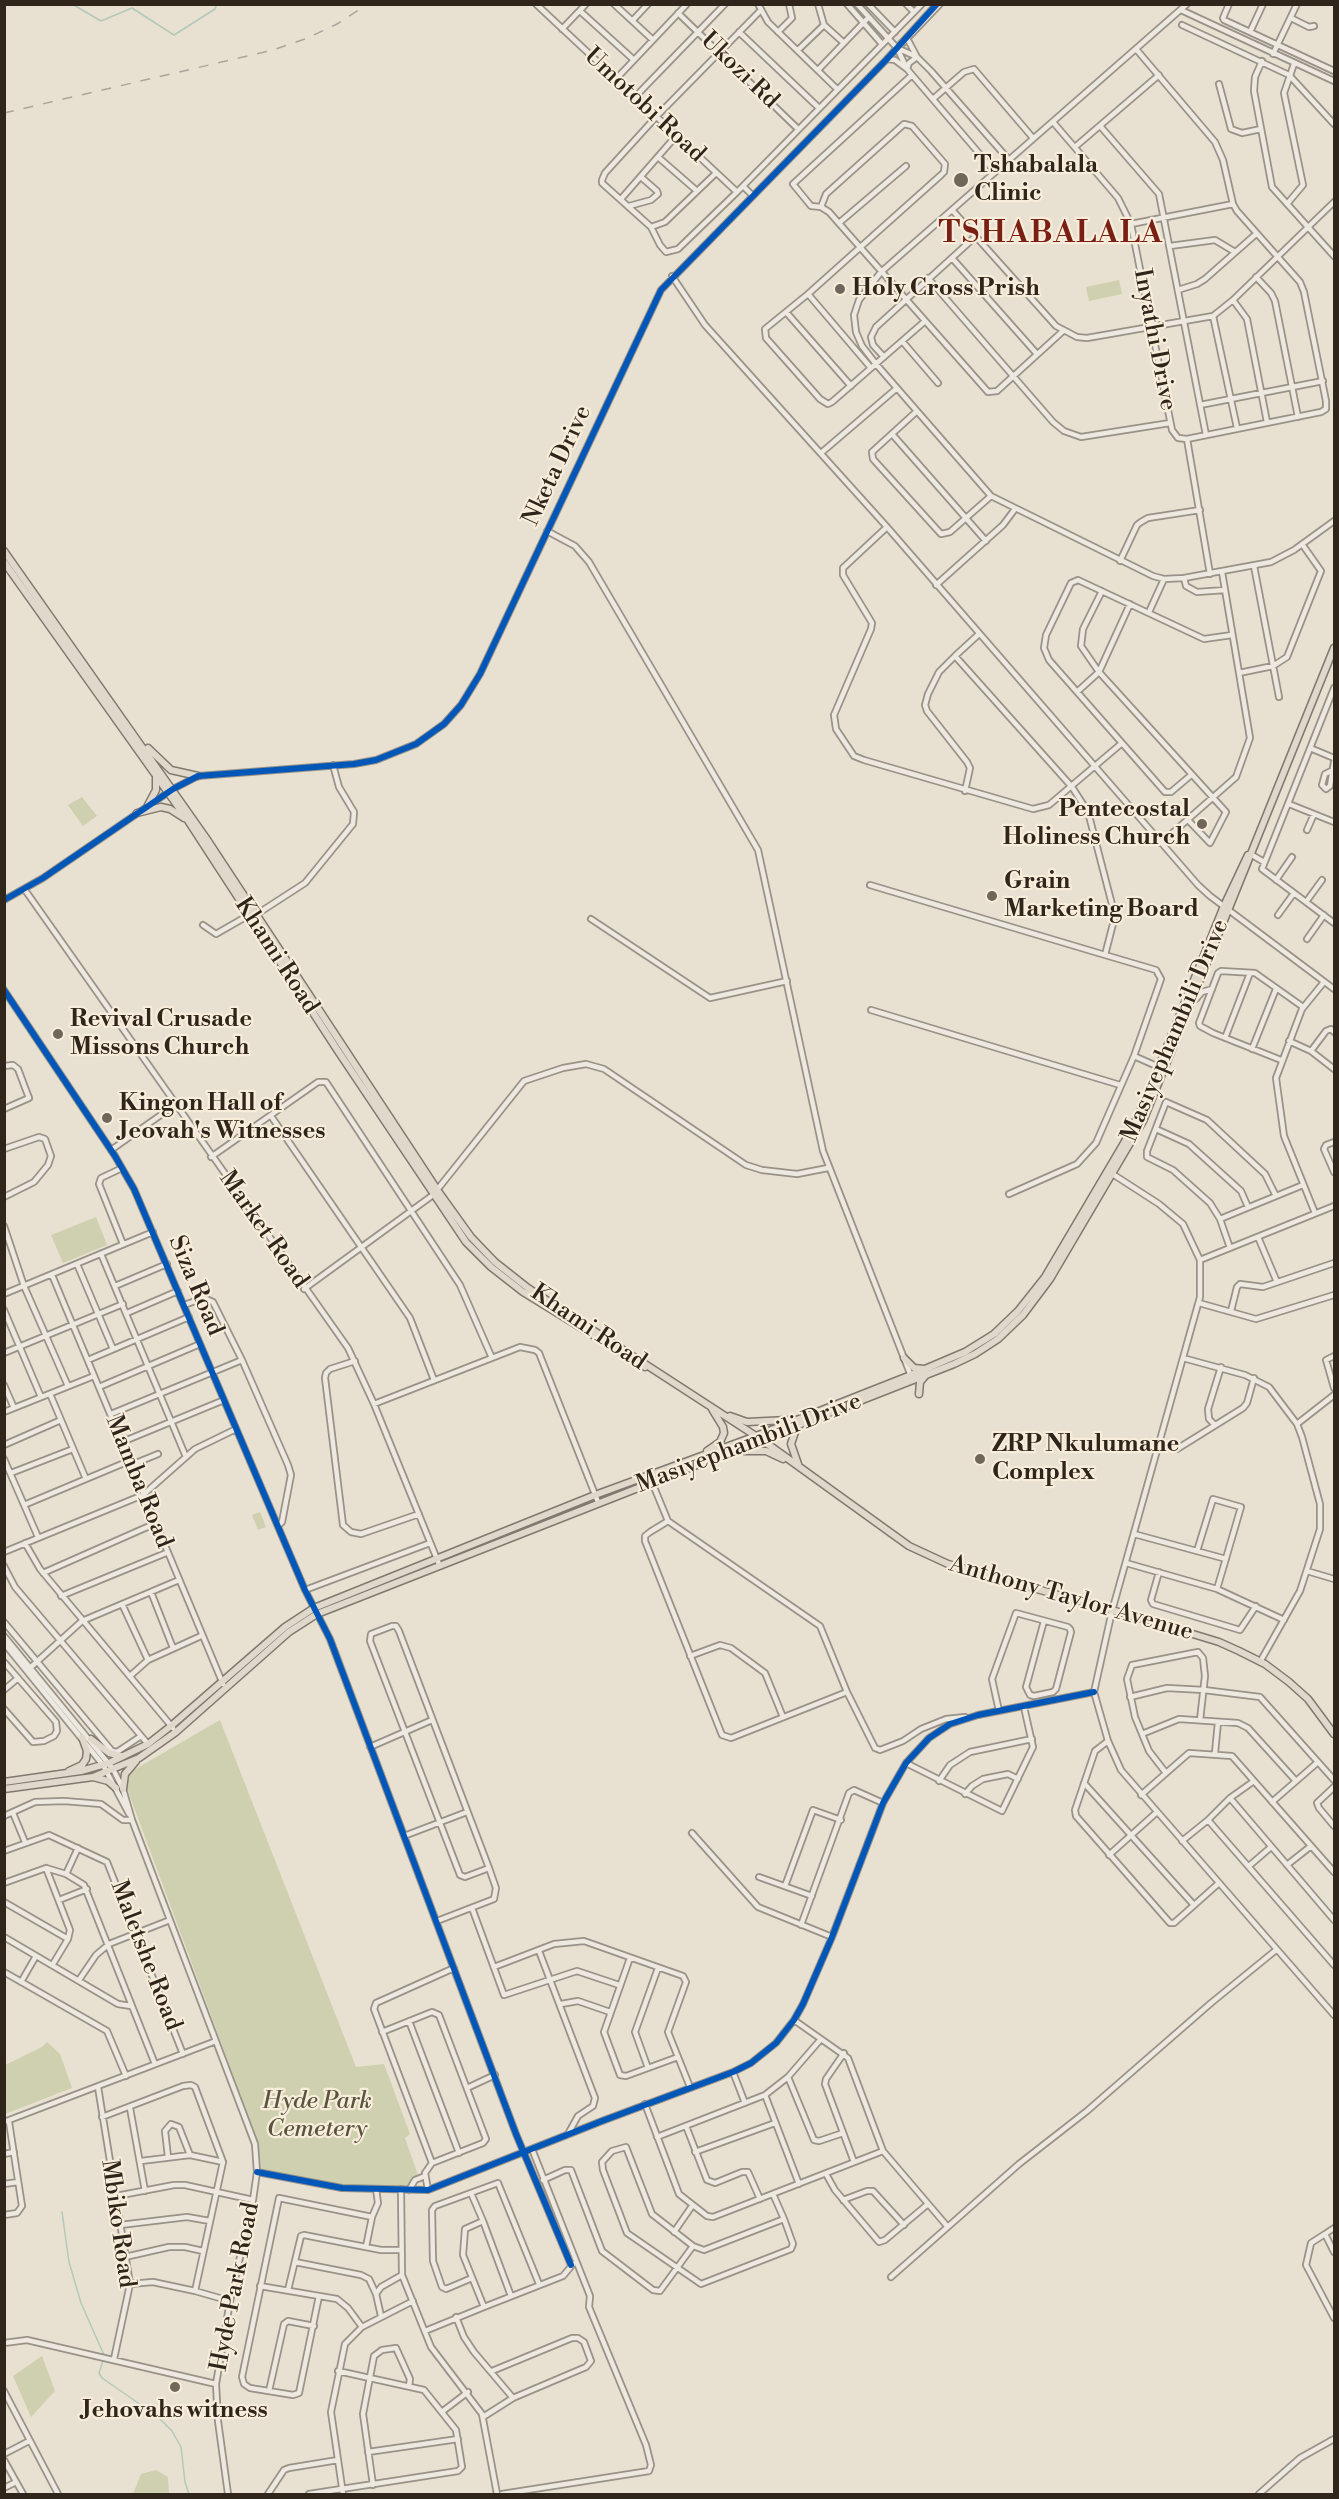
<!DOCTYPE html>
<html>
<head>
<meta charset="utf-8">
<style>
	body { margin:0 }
	#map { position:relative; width:1339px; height:2499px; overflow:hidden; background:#e8e0d0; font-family:"Libre Bodoni",serif }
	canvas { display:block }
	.frame { position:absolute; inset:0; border:6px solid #30251b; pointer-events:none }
</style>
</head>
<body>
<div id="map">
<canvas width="1339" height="2499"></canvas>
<div class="frame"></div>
</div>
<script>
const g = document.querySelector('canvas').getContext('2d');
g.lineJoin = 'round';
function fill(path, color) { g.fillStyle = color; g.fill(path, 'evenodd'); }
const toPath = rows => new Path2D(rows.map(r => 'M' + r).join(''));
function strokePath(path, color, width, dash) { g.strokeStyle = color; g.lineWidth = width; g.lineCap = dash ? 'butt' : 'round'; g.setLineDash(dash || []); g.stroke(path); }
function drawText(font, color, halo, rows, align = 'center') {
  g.font = font + ' "Libre Bodoni",serif'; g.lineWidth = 4.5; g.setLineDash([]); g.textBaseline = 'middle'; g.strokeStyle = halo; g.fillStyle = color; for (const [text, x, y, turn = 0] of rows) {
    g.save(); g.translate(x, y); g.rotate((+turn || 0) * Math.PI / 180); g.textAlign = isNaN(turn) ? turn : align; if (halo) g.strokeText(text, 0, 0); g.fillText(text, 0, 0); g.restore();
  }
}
fill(toPath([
	[1119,280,1122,294,1089,301,1086,287],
	[82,797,97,816,83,826,68,805],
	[96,1217,107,1245,63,1263,51,1235],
	[260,1512,266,1527,258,1530,252,1515],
	[220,1720,356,2067,384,2064,410,2134,405,2138,418,2175,406,2187,343,2186,261,2169,258,2142,125,1783,127,1774],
	[47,2042,60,2054,72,2088,5,2114,5,2065,42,2047],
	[42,2356,55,2391,31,2417,13,2376],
	[156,2470,168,2477,169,2494,133,2494,141,2474]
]), '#cfd0af');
strokePath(toPath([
	[72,4,101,21,132,8,174,35,215,9,217,4],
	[62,2212,69,2262,81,2303,104,2355],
	[103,2361,99,2373,102,2378,157,2416,172,2431,181,2447,185,2482,189,2494]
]), '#b3c9ba', 1.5);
const minor = toPath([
	[536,4,737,192,743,186,752,195],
	[614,4,653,40],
	[758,4,768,22,837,89],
	[847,4,882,44],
	[857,4,897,48,907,69,995,172],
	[868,4,895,32],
	[906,4,914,12],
	[1187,4,881,272,859,300,854,315,856,332,862,346,876,364,991,496,1153,576,1164,579,1184,578,1271,562,1294,550,1334,521],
	[1229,4,1223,18,1224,20,1334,71],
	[1181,10,1334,81],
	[580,11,634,60],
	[678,13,798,129],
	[1291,18,1309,27,1314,26],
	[633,20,648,4],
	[824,25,844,43],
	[1182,25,1289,75,1334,124],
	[562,29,586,4],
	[739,32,819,108],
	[778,32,792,18,789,4],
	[1250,32,1263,4],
	[901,45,940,4],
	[897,48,917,57,931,71,1009,160],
	[1136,49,1215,142,1223,160,1233,204,1237,211,1300,282,1304,292,1326,401,1326,409,1321,412,1187,439],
	[798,50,824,25,818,4],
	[1273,54,1297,4],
	[887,59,895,60,907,69,909,63,917,57,908,40],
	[1262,61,1255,77,1254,91,1272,187,1334,256],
	[818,70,868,18],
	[912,75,793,184,811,206,821,207,829,212,988,392,997,391,1063,331],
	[616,79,687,4],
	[1219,84,1231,129,1242,133,1261,129],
	[635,97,725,4],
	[933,99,964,72,974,69,1033,138],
	[1053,122,1118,198,1131,224,1172,430,1178,438,1187,439,1210,574],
	[1101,127,1159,194,1206,435],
	[1075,147,1159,75],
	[658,157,697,191],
	[743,186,922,4],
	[737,192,678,249,666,252,660,245,651,227,602,183,602,180,605,173,656,117,760,11],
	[621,199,676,136],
	[1287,204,1303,185,1284,93,1294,64],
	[629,206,651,200,658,194,657,191,641,177],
	[821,207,826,194,904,124,912,126,945,164,944,172,941,175,808,294,765,329,766,338,820,399,828,404,832,402,924,322],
	[953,211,1056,326,1077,337,1087,338,1213,316,1233,300,1334,202],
	[839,223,906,166],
	[1131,224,1233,204],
	[651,227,665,222,716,173],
	[1170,246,1215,240,1235,252],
	[952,258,1037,354],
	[672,276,705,325,887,527,1198,885,1210,896,1334,989],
	[1256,277,1271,293,1275,301,1298,417],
	[928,278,1053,422,1064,431,1081,437,1170,423],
	[1178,290,1197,284,1205,279,1256,234],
	[808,294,871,368],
	[1233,300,1247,319,1267,422],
	[786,312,851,386],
	[1213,316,1237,428],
	[902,341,938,383],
	[884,357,873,345,871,337,876,327,976,236],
	[1200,405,1323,381],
	[917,411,872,452,873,459,941,534,950,532,991,496],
	[892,434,986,541],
	[821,453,897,388],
	[887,527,843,568,843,575,872,623,871,629,834,715,836,729,854,756,864,760,1033,809,1049,805,1122,743],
	[547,531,575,546,589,562,758,850,823,1151,911,1376],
	[1120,561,1137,525,1141,522,1148,518,1200,510],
	[1254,566,1279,697],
	[1184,578,1186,586,1197,592,1225,590],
	[936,585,1003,525,1015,509],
	[1102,591,1083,629,1081,646,1099,672,1226,812,1210,843,1188,820],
	[1149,612,1164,579],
	[979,634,955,656,1072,787,1088,812,1115,916,1105,955,1156,970,1161,979,1134,1056,1096,1143,1077,1164,1009,1194],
	[955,656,939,672,928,694,925,705,927,711,967,762,970,768,965,791],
	[1239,673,1273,666,1287,657,1321,571,1302,544],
	[1334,688,1262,869,1334,923],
	[1077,692,1099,672,1130,604],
	[1310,748,1334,758],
	[1331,771,1325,774,1322,785,1326,789,1330,786,1334,762],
	[1190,776,1171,792,1165,792,1049,660,1044,648,1046,635,1071,583,1078,580,1204,639,1232,635],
	[1289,804,1334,822],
	[1307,830,1314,814],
	[1161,843,1236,777,1250,738,1222,572],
	[1252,855,1264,862],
	[1276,880,1292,857],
	[870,885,1105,955],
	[25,890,348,1348,374,1404,439,1564],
	[4,900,43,878,173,789,198,776,354,764,376,760,416,744,444,724,461,705,480,674,661,290,887,59,937,4],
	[1306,902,1322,880],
	[1278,915,1294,893],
	[254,916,305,883,353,824,354,812,339,787,333,765],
	[591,919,710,998,787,981],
	[203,925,216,934,249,915],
	[1307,939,1324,915],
	[4,990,115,1156,134,1189,305,1590,330,1639,516,2134,571,2265],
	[1192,1000,1196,999,1202,992,1212,989],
	[871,1010,1120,1085],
	[1225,1038,1250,973],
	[1289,1041,1311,1051,1334,1069],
	[1252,1049,1276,989],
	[1311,1051,1326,1031,1331,1029,1334,1032],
	[1134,1056,1161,1068],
	[1281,1060,1213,1033,1200,1026,1199,1023,1218,973,1221,971,1255,973,1303,1007],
	[4,1066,13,1065,18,1069,29,1098,4,1109],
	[271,1116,410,1318,434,1380],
	[1156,1129,1189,1144,1241,1191,1248,1207],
	[1334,1142,1326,1145,1324,1149,1334,1172],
	[4,1149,39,1137,45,1139,51,1156,48,1165,34,1182,4,1197],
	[111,1150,175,1105],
	[211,1157,318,1082,326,1082,460,1285,492,1358],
	[122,1168,101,1178,99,1184,123,1244],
	[1111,1173,1159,1204,1183,1224,1200,1260,1200,1297,1112,1611,1094,1692,1108,1741,1121,1770,1334,2015],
	[1315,1213,1284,1136,1276,1078,1302,1009,1324,982],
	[1220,1219,1303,1185],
	[4,1226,24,1286,68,1386],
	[1258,1237,1277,1282],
	[1230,1248,1220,1219,1210,1203,1173,1170,1147,1157,1147,1151,1166,1102,1207,1120,1265,1174,1276,1196],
	[101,1254,186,1457],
	[1200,1260,1334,1206],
	[77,1264,113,1349],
	[52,1275,223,1684],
	[115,1286,167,1264],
	[304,1289,433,1195,524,1081,563,1068,586,1064,604,1069,746,1165,762,1170,797,1174,828,1168],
	[4,1294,153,1232],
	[1199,1303,1256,1319,1334,1295],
	[184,1305,204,1298,213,1302,242,1360,288,1465,291,1475,282,1522,278,1526],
	[4,1310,41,1397],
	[1231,1311,1237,1287,1240,1284,1263,1287,1334,1263],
	[127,1313,178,1291],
	[4,1353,123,1304],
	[1334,1356,1326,1360,1334,1388],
	[1183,1358,1245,1375,1269,1387,1297,1424,1302,1437,1320,1504,1320,1529,1300,1591,1260,1662],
	[88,1360,189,1317],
	[355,1361,330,1369,326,1373,325,1378,343,1525,351,1532,361,1534,419,1514],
	[4,1385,14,1408],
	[99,1387,200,1344],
	[50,1394,86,1479],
	[374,1404,520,1347,535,1350,539,1353,598,1502],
	[4,1412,94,1376],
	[111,1414,242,1360],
	[1297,1424,1334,1395],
	[1215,1425,1209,1419,1208,1409,1221,1367],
	[122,1442,224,1400],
	[4,1445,61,1420],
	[1158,1446,1177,1449,1243,1408,1247,1403,1254,1378],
	[4,1459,38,1537],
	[131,1465,158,1454],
	[11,1473,73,1449],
	[649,1475,668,1521,820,1626,847,1692,875,1748,880,1750,903,1741,921,1729,946,1719,965,1717],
	[24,1505,129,1461],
	[668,1521,650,1532,645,1536,645,1541,722,1735,731,1738,847,1692],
	[1134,1534,1226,1559],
	[25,1543,40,1569,173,1728],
	[1197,1551,1213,1499,1241,1507,1217,1589],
	[4,1552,143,1495,195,1449,236,1429],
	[1126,1563,1217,1589,1284,1620],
	[4,1566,15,1587,148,1744],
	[1307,1571,1334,1579],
	[1159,1572,1151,1600,1153,1604,1240,1630,1256,1606],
	[43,1573,154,1524],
	[305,1590,430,1543],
	[151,1592,173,1648],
	[61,1596,166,1553],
	[122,1604,148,1660],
	[4,1622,112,1751,117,1752,141,1736],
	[4,1636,113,1769,123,1789,132,1820,255,2144,257,2172,253,2200,230,2301,216,2384,218,2421,228,2494],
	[4,1643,103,1765,129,1814],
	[690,1656,720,1645,731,1648,765,1673,783,1717],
	[4,1662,56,1722,57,1731,54,1736,44,1741,33,1742,4,1709],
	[31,1667,82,1621,179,1580],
	[130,1676,148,1660,201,1636],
	[4,1690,18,1678],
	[1130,1697,1167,1688,1204,1690,1260,1697,1334,1780],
	[999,1711,992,1679,1016,1613,1068,1627,1070,1629,1071,1632,1056,1689,1053,1692,1034,1696,1030,1695,1026,1687,1044,1621],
	[1142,1734,1179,1719,1238,1723,1248,1728,1296,1781],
	[1108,1741,1095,1751,1075,1810,1076,1816,1170,1923,1174,1923,1219,1883],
	[370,1747,432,1720],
	[1215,1753,1218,1722],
	[906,1763,1002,1811,1033,1747,1024,1707],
	[1166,1773,1149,1751,1135,1717,1127,1679,1132,1665,1198,1652,1203,1658,1205,1676,1200,1720],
	[939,1781,950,1765,970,1752,1032,1739],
	[1084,1783,1193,1904],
	[1334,1787,1317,1803,1319,1808,1334,1826],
	[965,1794,972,1786,983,1779,1008,1774,1018,1779],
	[1141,1795,1189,1753,1232,1756,1334,1872],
	[1230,1798,1334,1920],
	[1272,1802,1318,1762],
	[13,1813,25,1842],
	[4,1816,35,1802,64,1801,101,1804,123,1820,132,1820],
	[1208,1820,1230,1798,1254,1781],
	[692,1833,758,1907,832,1937],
	[404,1836,467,1812],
	[1182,1841,1208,1820,1334,1965],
	[4,1851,49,1835,107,1862,183,2054],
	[1109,1855,1157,1812],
	[1287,1865,1311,1846],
	[1249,1866,1271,1847],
	[46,1868,70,1930,68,1939,53,1964],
	[66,1874,78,1848],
	[759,1877,812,1896],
	[4,1883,46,1868,66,1874,84,1885,155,2064],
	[785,1886,813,1810,841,1820],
	[59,1900,87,1889],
	[4,1902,68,1939],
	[472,1908,504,1995,577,1971,619,1985],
	[437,1921,494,1899,496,1888,489,1868,399,1631,396,1626,392,1626,371,1634,370,1641,460,1875,465,1877,489,1868],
	[801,1925,849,1793,854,1790,883,1803],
	[4,1937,118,2004,131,2006],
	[539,1951,595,2098,593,2106,578,2116,568,2134],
	[630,1958,604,2032,620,2075,626,2076,678,2057],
	[494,1967,554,1944,584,1941,683,1976,686,1982,668,2032,690,2087],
	[4,1972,107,2031,126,2076],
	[79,1980,96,1955,109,1944,170,1920],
	[21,1982,36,1956],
	[561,2004,578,2001,610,2012],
	[794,2020,848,2058,883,2151,947,2226],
	[409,2021,459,2153],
	[382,2032,432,2012,439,2015,486,2139,483,2143,432,2163],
	[844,2053,826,2079,825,2084,854,2162],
	[648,2068,635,2032,658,1968],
	[733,2072,745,2103],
	[788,2077,814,2140,819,2141,843,2133],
	[98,2087,130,2284,114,2359],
	[467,2088,495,2075],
	[765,2095,799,2184],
	[645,2104,679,2194,707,2216,713,2217,883,2151],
	[130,2108,145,2191],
	[102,2117,183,2086,191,2085,195,2087,223,2162,195,2291],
	[4,2122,216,2041],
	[686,2126,707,2180,715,2183,742,2172,748,2172,760,2199],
	[657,2137,765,2095,788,2077,821,2039],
	[695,2152,775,2123],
	[4,2154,14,2152],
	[168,2157,165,2131,171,2124,179,2127,190,2155],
	[141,2161,190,2155,223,2162],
	[257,2172,342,2188,428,2190,602,2121,733,2072,751,2063,776,2043,794,2020,803,2004,832,1937,883,1803,906,1763,929,1738,950,1724,978,1715,1094,1692],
	[826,2174,835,2190,879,2242,885,2240,928,2204],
	[543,2180,565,2170,571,2170,602,2251,653,2290,660,2291,693,2246],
	[4,2184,18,2182],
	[401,2189,402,2275,431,2347,482,2414,497,2494],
	[409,2190,415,2180,425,2176],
	[428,2190,425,2173,432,2163,374,2009,376,2003,454,1968],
	[773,2194,784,2219,793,2244,791,2249,701,2284,627,2233,603,2170,602,2162,612,2151,626,2147,652,2214,693,2246,704,2250,784,2219],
	[116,2196,174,2185,185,2185,253,2200],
	[843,2200,867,2191,873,2191,904,2225],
	[4,2215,17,2213,22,2206,9,2122],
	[372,2217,378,2203,376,2189],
	[483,2221,511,2296],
	[120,2225,187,2217,210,2221],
	[1334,2228,1325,2234,1334,2252],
	[674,2232,692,2206],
	[1325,2234,1311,2243,1306,2265,1334,2318],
	[125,2257,169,2247,185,2247,203,2251],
	[295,2262,361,2275,369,2279,376,2294,381,2316],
	[891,2277,1019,2164,1087,2111,1211,2003,1276,1950],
	[472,2278,446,2289,442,2287,433,2261,432,2210,435,2206,498,2183,539,2284],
	[130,2284,153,2282,195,2291,230,2301],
	[260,2286,337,2299,348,2308,362,2327],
	[288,2290,301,2236,304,2235,381,2250,400,2250],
	[376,2294,381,2287,402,2275],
	[319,2296,299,2393,293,2395,250,2388,244,2384,242,2377,279,2198,372,2217,366,2247],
	[484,2307,563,2276,573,2264],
	[456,2317,464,2337,474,2352,513,2398],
	[425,2331,484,2307,463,2255,465,2229,483,2221,471,2193],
	[4,2343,27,2340,216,2384],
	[4,2391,58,2494],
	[269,2391,284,2324,288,2321,314,2326],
	[443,2411,468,2392],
	[483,2417,513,2398,586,2367,591,2361,584,2342,578,2338,572,2338,492,2371],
	[368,2452,458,2439],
	[4,2454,29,2441],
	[4,2460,23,2494],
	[373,2485,363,2414,374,2356,382,2350,396,2348,410,2379,409,2386],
	[4,2488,16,2482],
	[268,2494,284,2470,289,2468,338,2460],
	[309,2494,458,2471,462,2467,456,2430,424,2390,338,2371],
	[343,2494,331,2412,345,2344,362,2327,413,2301],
	[502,2494,649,2471,651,2465,646,2445,589,2307,590,2296,532,2149],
	[1259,2494,1300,2458,1334,2439]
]);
const major = toPath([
	[4,551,206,838,438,1191,471,1237,495,1262,528,1288,762,1440,909,1546,948,1564,1147,1620,1219,1642,1239,1651,1265,1664,1289,1682,1308,1699,1334,1734],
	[4,562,189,822,338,1051,466,1242,491,1267,523,1292,645,1367],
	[148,748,171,770,198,776],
	[148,805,156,790,156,778],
	[137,813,161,807,170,809,184,818],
	[904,1358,914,1368,924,1369],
	[919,1394,920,1382,925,1376],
	[730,1416,747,1422,787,1420],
	[797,1426,791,1444,798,1464],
	[707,1451,720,1442,724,1433,723,1427,712,1409],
	[745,1451,766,1451,783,1459],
	[91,1739,109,1753,121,1756],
	[69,1771,82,1765,86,1759,87,1751,82,1737],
	[93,1777,108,1781,116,1788],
	[4,1782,81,1771,109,1763,148,1744,171,1726,285,1627,314,1608,595,1495,756,1436,911,1375,965,1352,994,1334,1018,1311,1045,1277,1124,1143,1143,1106,1224,906,1248,855],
	[4,1789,93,1777,139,1758,176,1732,289,1632,317,1614,954,1364,975,1354,998,1339,1023,1315,1050,1279,1143,1121,1334,648],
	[123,1789,125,1774,136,1761]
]);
strokePath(minor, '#999288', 8);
strokePath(major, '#7f7970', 9);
strokePath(minor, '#ede8e0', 4.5);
strokePath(major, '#e0d8cb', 6);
strokePath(toPath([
	[4,113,273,50,305,39,337,24,368,4]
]), '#aaa59f', 1.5, [10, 10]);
strokePath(toPath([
	[4,900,43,878,173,789,198,776,354,764,376,760,416,744,444,724,461,705,480,674,661,290,887,59,937,4],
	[4,990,115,1156,134,1189,305,1590,330,1639,516,2134,571,2265],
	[257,2172,342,2188,428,2190,602,2121,733,2072,751,2063,776,2043,794,2020,803,2004,832,1937,883,1803,906,1763,929,1738,950,1724,978,1715,1094,1692]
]), '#0057b8', 6);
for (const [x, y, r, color] of [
	[961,180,8,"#70665a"],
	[840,289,6,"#70665a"],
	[1202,824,6,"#70665a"],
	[992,896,6,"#70665a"],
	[58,1034,6,"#70665a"],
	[107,1118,6,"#70665a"],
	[980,1459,6,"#70665a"],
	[175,2387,6,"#70665a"]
]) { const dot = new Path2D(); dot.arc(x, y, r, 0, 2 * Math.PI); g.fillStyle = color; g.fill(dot); strokePath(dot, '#f7edda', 2); }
drawText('24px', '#30251b', '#f7edda', [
	["Ukozi Rd",739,71,44],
	["Umotobi Road",644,106,43],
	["Inyathi Drive",1154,340,79],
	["Nketa Drive",558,466,-65],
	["Khami Road",276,956,57],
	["Masiyephambili Drive",1176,1031,-67],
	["Market Road",263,1230,55],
	["Siza Road",195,1286,67],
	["Khami Road",588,1328,34],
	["Masiyephambili Drive",749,1444,-21],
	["Mamba Road",138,1482,68],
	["Anthony Taylor Avenue",1071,1599,16],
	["Maletshe Road",145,1956,69],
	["Mbiko Road",117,2224,82],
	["Hyde Park Road",236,2287,-79]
]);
drawText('bold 24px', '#30251b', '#f7edda', [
	["Tshabalala",974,166],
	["Clinic",974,194],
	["Holy Cross Prish",852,289],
	["Pentecostal",1190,810,"right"],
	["Holiness Church",1190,838,"right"],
	["Grain",1004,882],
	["Marketing Board",1004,910],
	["Revival Crusade",70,1020],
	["Missons Church",70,1048],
	["Kingon Hall of",119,1104],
	["Jeovah's Witnesses",119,1132],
	["ZRP Nkulumane",992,1445],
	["Complex",992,1473],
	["Jehovahs witness",175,2411,"center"]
], 'left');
drawText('italic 24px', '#5a543f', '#f7edda', [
	["Hyde Park",317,2102],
	["Cemetery",317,2130]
]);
g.letterSpacing = '1.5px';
drawText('bold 30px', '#7a1f14', '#f7edda', [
	["TSHABALALA",1051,235]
]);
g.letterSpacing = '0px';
</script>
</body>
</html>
